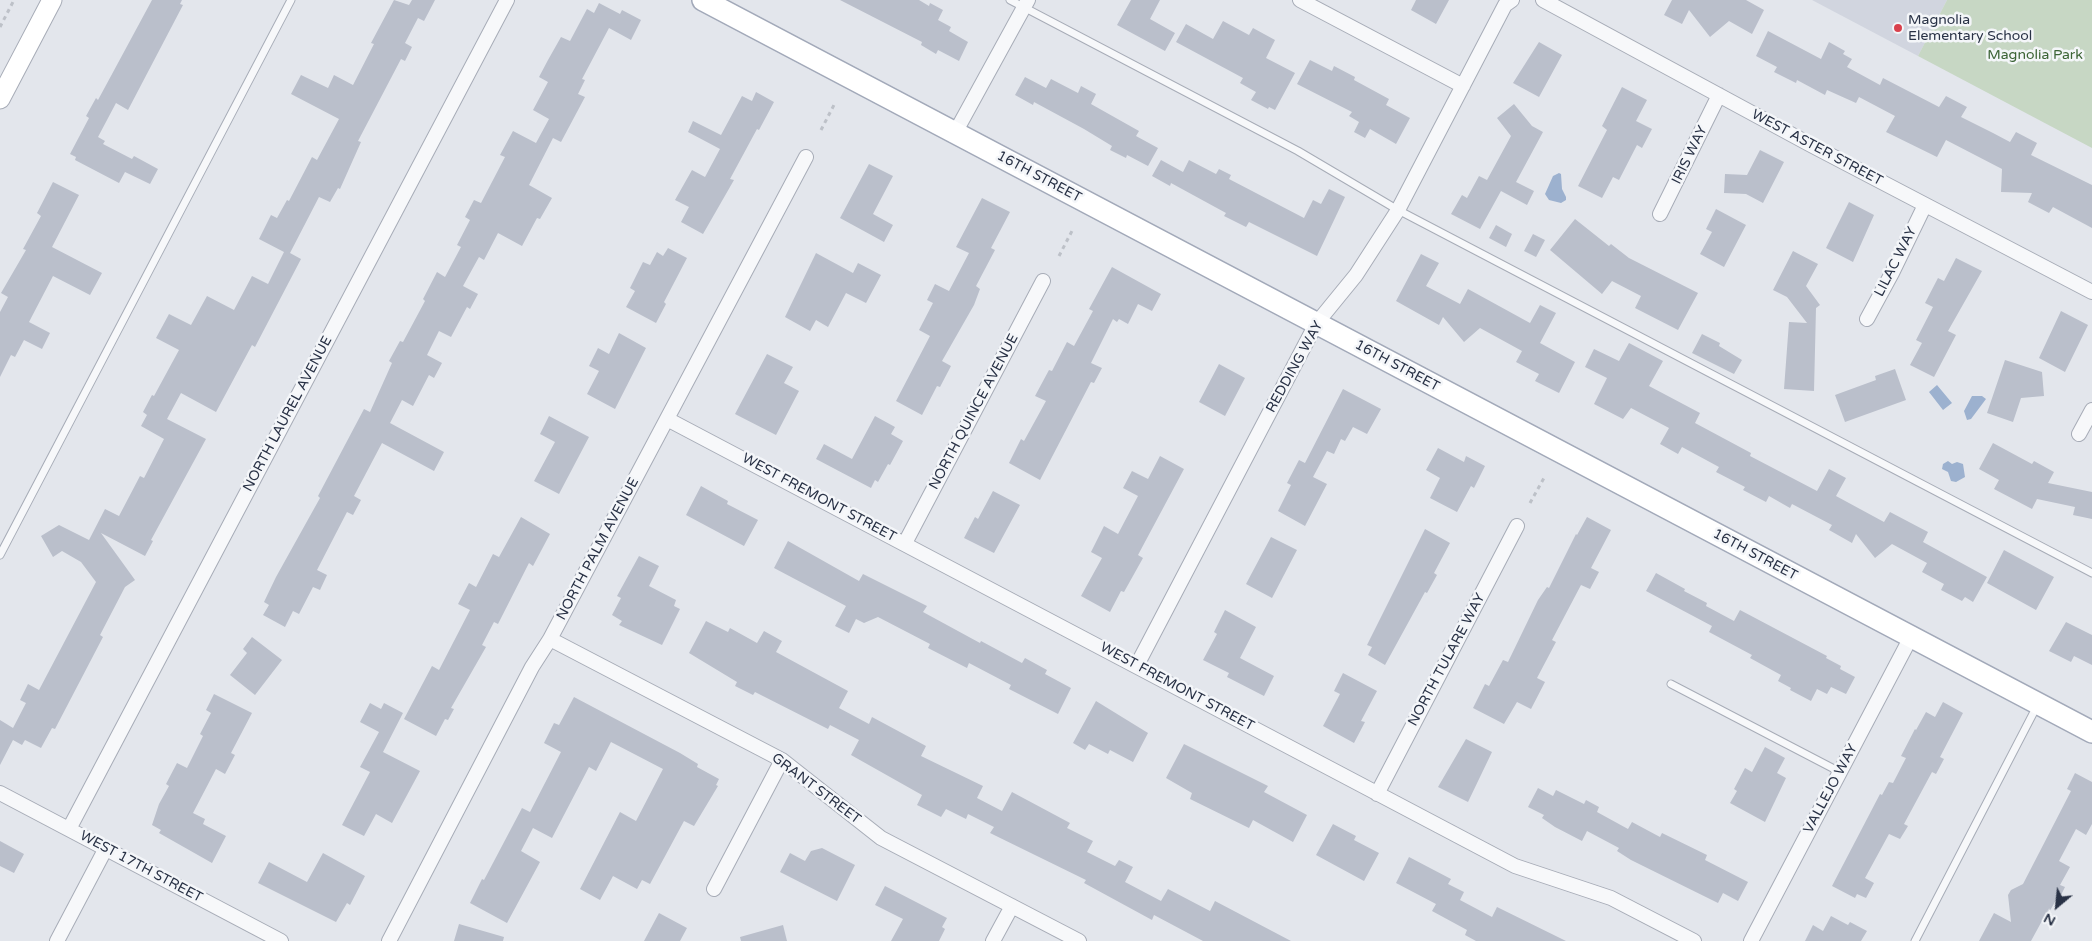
<!DOCTYPE html>
<html>
<head>
<meta charset="utf-8">
<style>
	body { margin:0 }
	#map { position:relative; width:2092px; height:941px; overflow:hidden; background:#e3e6ec; font-family:"Varela Round",sans-serif }
	canvas { display:block }
	.north { position:absolute; left:2032px; top:881px; width:50px; height:50px; -webkit-text-stroke:4px #f4f6f9; paint-order:stroke; rotate:208deg; font-size:14px; font-weight:700; line-height:20px; text-align:center; color:#293246 }
	.north::after { content:''; display:block; margin:auto; width:18px; height:22px; background:#293246; clip-path:polygon(50% 0,100% 100%,50% 72%,0 100%) }
</style>
</head>
<body>
<div id="map">
<canvas width="2092" height="941"></canvas>
<div class="north">N</div>
</div>
<script>
const g = document.querySelector('canvas').getContext('2d');
g.lineJoin = 'round';
function fill(path, color) { g.fillStyle = color; g.fill(path, 'evenodd'); }
const toPath = rows => new Path2D(rows.map(r => 'M' + r).join(''));
function strokePath(path, color, width, dash) { g.strokeStyle = color; g.lineWidth = width; g.lineCap = dash ? 'butt' : 'round'; g.setLineDash(dash || []); g.stroke(path); }
function drawText(font, color, halo, rows, align = 'center') {
  g.font = font + ' "Varela Round",sans-serif'; g.lineWidth = 5; g.setLineDash([]); g.textBaseline = 'middle'; g.strokeStyle = halo; g.fillStyle = color; for (const [text, x, y, turn = 0] of rows) {
    g.save(); g.translate(x, y); g.rotate((+turn || 0) * Math.PI / 180); g.textAlign = isNaN(turn) ? turn : align; if (halo) g.strokeText(text, 0, 0); g.fillText(text, 0, 0); g.restore();
  }
}
fill(toPath([
	[1812,0,1947,0,1918,56]
]), '#d1d5df');
fill(toPath([
	[1947,0,2092,0,2092,148,1918,56]
]), '#c7d7c4');
fill(toPath([
	[1559,173,1561,174,1562,189,1566,197,1566,200,1561,203,1549,200,1545,194,1553,176],
	[1937,385,1952,403,1943,410,1929,392],
	[1972,396,1982,396,1986,399,1971,419,1967,420,1964,411],
	[1948,461,1952,464,1957,462,1963,464,1965,477,1956,482,1951,481,1948,472,1942,469,1943,464]
]), '#9cb1cf');
fill(toPath([
	[152,0,182,0,180,4,183,5,128,110,116,103,98,137,105,141,103,144,132,159,134,156,158,169,150,184,125,172,119,183,75,160,76,157,70,154,89,118,86,116,96,98,98,100],
	[394,0,409,5,412,0,435,0,424,21,418,18,405,43,412,47,405,61,401,59,358,141,361,142,340,189,338,188,330,202,319,197,290,253,301,259,255,347,252,345,216,412,181,393,167,419,206,439,151,540,153,541,145,556,101,533,135,580,125,587,100,635,103,637,55,729,52,728,41,748,25,740,22,745,13,740,0,765,0,720,13,728,26,703,20,700,28,684,39,690,96,582,81,562,62,551,53,557,41,536,59,525,89,540,105,509,119,516,140,476,144,478,164,439,141,426,147,415,143,412,152,395,154,396,179,350,156,338,169,314,191,325,207,296,234,310,252,276,268,284,284,252,259,239,271,215,277,218,287,200,289,201,312,157,317,160,339,119,291,94,301,75,328,88,334,75,353,85,374,44,371,43],
	[840,0,919,0,929,6,930,3,943,10,938,20,951,27,949,31,968,42,959,61,938,50,936,54,921,45,922,42],
	[1131,0,1160,0,1150,19,1175,33,1165,51,1117,25],
	[1416,0,1449,0,1436,24,1411,10],
	[1672,0,1746,0,1764,10,1752,34,1729,21,1710,37,1689,10,1682,24,1664,15],
	[599,3,620,14,622,10,641,20,631,40,609,28,582,79,585,80,578,94,585,97,561,142,553,138,529,185,552,198,540,219,537,218,522,246,498,233,484,260,479,257,463,286,478,294,470,309,467,307,451,337,439,331,427,355,442,363,434,378,429,375,413,406,402,400,390,423,444,452,434,471,382,443,354,496,361,500,353,515,347,512,317,570,327,575,320,590,313,587,299,614,293,611,285,627,263,615,269,605,264,602,276,577,320,498,318,496,364,409,370,412,392,363,389,361,400,341,403,342,425,301,423,299,437,272,445,277,461,247,457,245,470,220,465,217,474,200,481,203,505,157,500,155,513,131,536,143,549,119,533,110,548,82,539,77,548,60,561,37,570,41,587,9,594,13],
	[1223,21,1249,35,1253,28,1275,40,1266,58,1295,73,1275,110,1269,107,1268,109,1251,100,1256,92,1240,83,1243,78,1176,42,1186,24,1213,39],
	[1768,31,1821,59,1829,42,1845,51,1843,54,1852,59,1847,67,1880,85,1883,78,1939,107,1946,96,1967,107,1961,117,1993,133,2010,142,2016,132,2037,143,2031,155,2092,185,2092,228,2053,207,2049,213,2028,202,2032,193,2001,192,2002,169,1946,140,1937,157,1886,132,1895,116,1859,97,1856,103,1827,90,1825,95,1797,80,1796,83,1774,72,1777,67,1756,56],
	[1539,42,1562,55,1539,97,1513,83],
	[1310,60,1332,71,1334,66,1355,77,1354,80,1389,99,1386,105,1410,118,1396,144,1370,129,1365,138,1354,132,1359,122,1349,116,1352,112,1297,84],
	[1025,77,1046,88,1051,79,1078,93,1081,86,1096,94,1091,104,1139,131,1136,136,1158,148,1148,166,1127,155,1126,158,1110,150,1112,146,1084,129,1034,102,1033,105,1015,95],
	[1622,87,1647,100,1636,121,1652,129,1642,148,1637,145,1619,180,1613,177,1602,198,1578,186,1607,130,1602,126],
	[756,92,774,102,759,130,757,129,730,179,734,180,703,234,681,222,689,207,675,200,692,170,705,177,720,149,688,132,693,121,721,135,742,96,752,101],
	[1514,104,1532,126,1543,132,1516,182,1534,191,1527,205,1501,191,1480,229,1451,214,1462,195,1467,198,1479,176,1487,180,1511,136,1497,118],
	[1760,150,1784,162,1763,203,1746,194,1724,193,1725,174,1747,175],
	[1161,160,1183,172,1189,160,1216,174,1219,169,1231,175,1229,179,1304,218,1313,200,1321,204,1329,189,1345,197,1317,256,1249,222,1246,227,1224,216,1226,213,1171,183,1170,186,1152,176],
	[869,164,893,176,873,214,893,225,884,242,840,218],
	[53,182,79,195,52,247,102,273,90,295,53,276,29,322,50,333,42,349,24,340,15,357,11,355,0,377,0,312,8,297,1,293,26,250,23,249,41,216,37,213],
	[982,198,1010,212,991,248,995,250,976,286,980,289,974,305,942,361,951,366,940,387,937,386,922,415,896,401,930,336,919,330,933,303,927,300,935,284,949,291,969,253,956,247],
	[1849,202,1874,215,1853,262,1826,248],
	[1716,209,1746,225,1724,267,1700,254,1712,232,1706,229],
	[1575,219,1609,246,1611,244,1629,258,1698,293,1678,330,1635,308,1641,296,1612,281,1602,294,1550,250],
	[1496,225,1512,234,1506,247,1489,238],
	[1533,234,1545,240,1536,257,1524,251],
	[668,248,687,258,664,302,666,304,656,323,626,307,635,291,630,288,643,262,650,265,657,252,663,256],
	[1793,251,1818,264,1806,286,1820,305,1816,308,1814,391,1784,389,1789,322,1807,323,1787,297,1773,290],
	[816,253,853,273,858,263,881,275,866,303,846,293,828,327,816,320,810,331,785,317],
	[1421,254,1439,263,1426,286,1460,304,1468,289,1530,323,1540,305,1556,313,1540,343,1575,362,1559,393,1535,381,1539,374,1516,362,1522,351,1480,328,1464,342,1443,317,1439,325,1396,301],
	[1956,258,1982,271,1948,331,1956,335,1934,377,1910,365,1922,343,1916,340,1933,307,1925,303,1938,278,1944,281],
	[1112,267,1161,294,1152,311,1138,304,1128,324,1119,319,1117,322,1113,319,1091,363,1102,368,1094,383,1091,382,1040,480,1009,463,1021,439,1024,441,1046,401,1035,396,1049,370,1052,371,1067,342,1074,346,1093,311,1089,309],
	[2061,311,2088,325,2065,372,2039,358],
	[619,333,646,348,615,409,587,394,599,371,589,366,598,348,609,354],
	[1702,334,1720,343,1719,346,1742,360,1734,374,1692,353],
	[1629,343,1663,361,1649,386,1700,413,1695,423,1751,453,1750,456,1817,491,1829,469,1846,478,1836,496,1884,522,1890,512,1928,532,1923,542,1987,577,1973,602,1965,597,1962,601,1941,590,1944,584,1922,572,1927,563,1892,544,1875,558,1856,534,1852,543,1829,530,1832,525,1792,504,1790,508,1769,496,1766,502,1743,490,1745,487,1716,472,1719,467,1682,447,1678,454,1660,444,1669,428,1631,408,1623,419,1594,404,1607,378,1585,367,1594,349,1619,361],
	[767,354,793,367,784,383,799,391,776,435,735,414],
	[2005,360,2042,372,2044,396,2021,398,2013,422,1987,413],
	[1219,364,1245,378,1225,416,1199,402],
	[1895,369,1906,400,1845,422,1835,395,1876,380,1875,376],
	[1343,389,1381,409,1367,434,1353,427,1345,441,1341,439,1334,454,1327,451,1313,477,1327,484,1305,526,1278,511,1291,485,1287,483,1299,460,1305,463],
	[549,416,589,437,559,494,534,481,555,442,540,434],
	[875,416,895,427,891,434,903,441,890,465,888,464,878,482,875,480,871,488,816,459,824,444,852,459],
	[1993,443,2032,464,2034,461,2054,472,2048,483,2092,492,2092,519,2073,515,2075,507,2037,499,2032,509,1994,489,1999,480,1979,469],
	[1438,448,1464,462,1466,456,1485,466,1474,488,1471,486,1457,512,1430,498,1440,478,1426,470],
	[1160,456,1184,469,1138,555,1143,558,1124,592,1121,591,1110,612,1081,596,1102,558,1091,552,1104,526,1118,534,1138,496,1123,488,1132,471,1148,479],
	[701,486,728,501,727,504,758,520,744,546,686,515],
	[993,491,1020,505,994,553,964,538,975,517,978,519],
	[521,517,550,534,533,566,529,563,498,624,494,622,482,645,486,647,451,708,454,709,448,720,445,719,436,736,404,719,432,666,439,670,470,610,458,604,469,583,476,587,493,554,499,557],
	[1587,517,1611,530,1591,568,1599,572,1590,589,1581,585,1552,640,1556,642,1537,678,1545,682,1531,709,1517,702,1504,724,1473,708,1485,684,1489,686,1503,660,1508,662,1538,600,1547,587,1549,588,1576,534,1577,535],
	[1425,529,1450,543,1434,573,1437,575,1427,593,1425,592,1385,665,1368,655,1372,647,1367,645],
	[1271,537,1297,550,1272,598,1246,584],
	[788,541,859,581,863,574,927,606,923,612,980,643,981,641,1022,663,1025,658,1047,670,1045,674,1071,688,1058,714,1009,689,1011,685,969,663,967,668,928,648,930,644,878,617,864,623,856,619,849,633,835,626,846,606,774,568],
	[2004,550,2054,577,2036,610,1987,583],
	[639,556,659,566,649,586,676,600,674,606,680,609,662,645,619,625,622,621,612,615,621,598,617,596],
	[1656,573,1685,589,1684,591,1707,603,1706,606,1734,621,1740,610,1827,656,1826,658,1841,666,1840,669,1855,677,1846,694,1831,687,1827,694,1817,689,1811,701,1790,690,1791,688,1778,681,1781,675,1750,658,1752,655,1709,632,1712,626,1646,591],
	[1225,610,1256,627,1240,658,1274,676,1264,696,1227,677,1229,673,1203,660,1217,634,1214,632],
	[706,621,728,632,730,628,757,643,764,631,782,641,776,652,848,691,839,708,869,724,872,717,926,746,921,756,983,786,977,798,1002,811,1012,792,1070,823,1067,828,1093,841,1087,852,1115,866,1119,860,1133,867,1125,882,1161,901,1168,889,1210,911,1215,901,1291,941,1203,941,1154,915,1152,920,1084,883,1086,880,990,833,994,827,968,814,966,819,946,809,941,817,917,805,922,795,851,755,859,740,830,725,828,729,755,692,753,695,735,686,737,682,689,653],
	[2066,622,2092,635,2092,665,2074,656,2071,662,2049,651],
	[252,637,282,660,255,695,230,675,247,653,243,649],
	[1343,673,1377,691,1361,721,1365,722,1354,743,1323,726,1340,694,1334,691],
	[214,694,252,713,231,753,235,755,225,774,216,769,193,813,205,819,203,824,226,836,212,863,159,833,161,830,152,825,159,804,169,786,166,784,177,763,187,768,203,736,200,734,211,713,206,710],
	[574,697,680,753,698,764,697,767,719,779,716,785,718,786,694,826,684,821,650,884,642,880,637,889,613,876,600,900,580,889,620,812,636,821,663,769,611,742,596,771,589,767,552,838,533,828,521,851,540,862,507,923,470,903,482,879,484,880,522,808,530,812,561,752,544,743,554,723,559,725],
	[1096,701,1148,733,1133,762,1110,750,1108,754,1089,744,1085,750,1073,743],
	[1943,702,1963,713,1940,757,1944,759,1936,774,1932,772,1904,824,1908,826,1900,839,1889,834,1865,878,1874,883,1866,898,1857,894,1855,898,1832,886,1880,794,1882,795,1889,782,1893,783,1906,758,1901,756,1915,729,1916,730,1926,712,1935,717],
	[370,703,381,709,384,703,403,713,383,752,420,771,392,823,376,814,364,836,342,825,370,772,360,767,379,732,360,722],
	[1466,739,1492,752,1468,802,1438,787],
	[1184,744,1268,786,1264,792,1307,815,1293,842,1253,820,1249,828,1190,799,1192,793,1166,778],
	[1765,747,1785,758,1777,773,1786,778,1765,822,1730,803,1737,791,1734,789,1745,768,1752,772],
	[2075,773,2092,782,2092,824,2086,835,2076,829,2059,861,2070,867,2060,885,2065,887,2058,901,2056,900,2047,916,2043,919,2031,941,1979,941,1994,913,2011,922,2008,895,2011,890,2023,884,2071,791,2067,789],
	[1538,788,1553,796,1556,790,1584,804,1586,800,1599,807,1597,812,1628,829,1632,822,1660,837,1662,833,1707,855,1705,860,1748,882,1738,901,1723,893,1718,903,1631,860,1617,851,1619,848,1587,831,1582,841,1555,827,1542,818,1544,815,1528,807],
	[1333,824,1356,836,1354,840,1379,853,1364,881,1316,855],
	[0,841,24,854,14,873,0,866],
	[822,848,855,865,837,901,780,872,790,853,805,861,811,851],
	[323,853,365,876,350,905,347,903,336,922,258,883,269,862,307,882],
	[1409,857,1451,879,1448,884,1464,892,1460,900,1492,917,1497,907,1566,941,1476,941,1465,935,1467,930,1432,911,1436,904,1396,883],
	[885,886,947,918,942,927,945,929,939,941,891,941,903,919,875,905],
	[659,913,687,928,680,941,644,941],
	[1831,916,1848,925,1850,922,1867,931,1861,941,1805,941,1813,925,1823,931],
	[459,924,504,937,503,941,454,941],
	[783,925,787,941,741,941,740,937]
]), '#babfcb');
const lane = toPath([
	[1010,0,1298,151,1398,210,2092,573],
	[0,555,291,0],
	[1671,684,1840,772],
	[1915,941,2037,706]
]);
const street = toPath([
	[1300,0,1463,86],
	[1543,0,1811,145,2092,292],
	[955,133,1028,0],
	[1660,214,1719,95],
	[1867,319,1892,273,1925,205],
	[667,419,1515,866,1611,898,1694,941],
	[2079,434,2092,410],
	[905,543,1043,281],
	[550,639,782,760,881,838,1079,941],
	[1137,665,1316,324,1356,275,1398,210,1505,5,1512,0],
	[0,793,281,941],
	[1377,794,1517,526],
	[69,829,507,0],
	[714,889,782,760],
	[57,941,106,848],
	[389,941,532,667,550,639,806,157],
	[993,941,1012,906],
	[1751,941,1911,637]
]);
const secondary = toPath([
	[0,99,52,0]
]);
const primary = toPath([
	[703,0,2092,732]
]);
strokePath(lane, '#a7acb7', 9);
strokePath(street, '#a7acb7', 16);
strokePath(secondary, '#a7acb7', 21);
strokePath(primary, '#a2a9b9', 24);
strokePath(toPath([
	[0,27,14,0],
	[821,130,835,103],
	[1059,256,1073,229],
	[1530,503,1544,478]
]), '#bdc1c8', 3, [4, 4]);
strokePath(lane, '#f7f8fa', 7);
strokePath(street, '#f7f8fa', 14);
strokePath(secondary, '#fff', 19);
strokePath(primary, '#fff', 21);
for (const [x, y, r, color] of [
	[1898,28,5,"#d9414d"]
]) { const dot = new Path2D(); dot.arc(x, y, r, 0, 2 * Math.PI); g.fillStyle = color; g.fill(dot); strokePath(dot, '#f4f6f9', 2); }
drawText('14px', '#293246', '#f4f6f9', [
	["Magnolia",1908,20],
	["Elementary School",1908,36]
], 'left');
drawText('14px', '#3b6335', '#f4f6f9', [
	["Magnolia Park",2035,55]
]);
drawText('14px', '#293246', '#f4f6f9', [
	["WEST ASTER STREET",1817,148,28],
	["IRIS WAY",1690,155,-64],
	["16TH STREET",1039,177,28],
	["LILAC WAY",1896,262,-63],
	["16TH STREET",1397,366,28],
	["REDDING WAY",1295,367,-61],
	["NORTH QUINCE AVENUE",974,412,-62],
	["NORTH LAUREL AVENUE",288,414,-62],
	["WEST FREMONT STREET",819,498,28],
	["NORTH PALM AVENUE",598,549,-62],
	["16TH STREET",1755,555,28],
	["NORTH TULARE WAY",1447,660,-62],
	["WEST FREMONT STREET",1177,687,28],
	["GRANT STREET",816,789,37],
	["VALLEJO WAY",1831,789,-62],
	["WEST 17TH STREET",141,867,28]
]);
</script>
</body>
</html>
